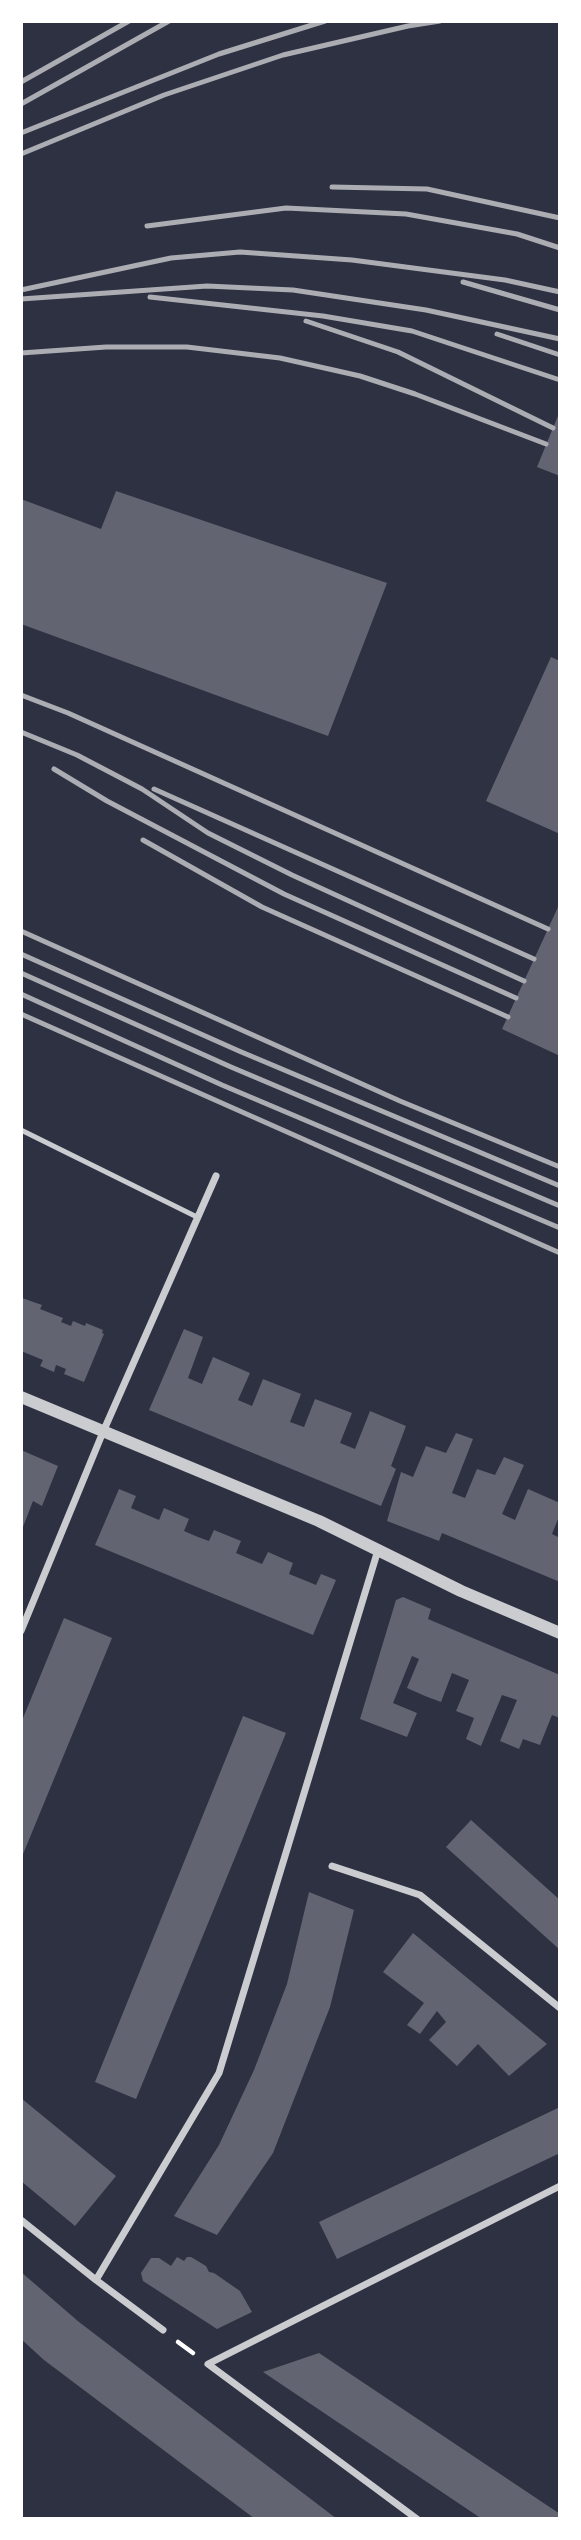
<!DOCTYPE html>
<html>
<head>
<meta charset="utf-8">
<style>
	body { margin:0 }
	#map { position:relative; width:581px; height:2540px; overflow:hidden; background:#2d3142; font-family:Raleway,sans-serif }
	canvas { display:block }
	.frame { position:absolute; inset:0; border:23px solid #fff; pointer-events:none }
</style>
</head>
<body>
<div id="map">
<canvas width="581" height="2540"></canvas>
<div class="frame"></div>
</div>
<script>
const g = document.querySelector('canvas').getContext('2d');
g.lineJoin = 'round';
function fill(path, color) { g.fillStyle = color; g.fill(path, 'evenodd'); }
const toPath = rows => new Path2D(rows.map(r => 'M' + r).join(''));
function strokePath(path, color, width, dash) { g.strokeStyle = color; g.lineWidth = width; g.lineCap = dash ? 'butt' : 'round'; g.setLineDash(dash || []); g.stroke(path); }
fill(toPath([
	[560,411,560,476,537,467],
	[116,491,387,583,328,736,21,624,21,499,101,529],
	[551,657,560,661,560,834,486,801],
	[558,907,560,908,560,1056,502,1029],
	[22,1298,42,1305,40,1309,63,1318,61,1322,71,1326,73,1321,85,1326,86,1323,103,1330,102,1333,104,1334,84,1382,64,1374,66,1369,56,1365,54,1372,40,1366,43,1360,21,1351],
	[184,1329,203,1337,188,1378,202,1384,213,1357,250,1373,238,1400,252,1406,263,1379,301,1394,290,1422,304,1427,315,1399,352,1413,340,1443,355,1449,370,1411,406,1426,391,1466,396,1469,381,1506,149,1410],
	[456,1433,473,1439,452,1493,465,1498,477,1469,495,1475,504,1457,524,1465,502,1514,515,1520,528,1489,560,1503,560,1514,552,1534,560,1538,560,1582,442,1533,439,1541,387,1521,401,1472,413,1477,426,1446,446,1453],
	[21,1450,58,1466,42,1506,33,1501,21,1532],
	[119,1489,136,1496,131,1508,159,1520,164,1508,189,1519,184,1531,198,1537,209,1541,214,1530,241,1541,236,1553,250,1559,262,1564,268,1552,293,1563,289,1574,304,1580,316,1585,321,1574,336,1580,313,1635,95,1545],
	[403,1597,431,1609,428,1619,560,1675,560,1718,552,1715,540,1745,523,1739,519,1749,500,1741,517,1700,502,1695,481,1746,466,1739,474,1718,456,1711,469,1680,452,1673,441,1702,425,1696,407,1688,419,1659,412,1656,393,1703,417,1713,407,1737,360,1719,396,1600],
	[64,1618,112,1638,21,1859,21,1723],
	[243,1716,286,1733,136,2099,95,2082],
	[471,1820,560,1900,560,1950,446,1847],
	[309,1892,354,1910,330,2007,273,2153,217,2235,174,2216,219,2145,254,2070,287,1984],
	[413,1933,547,2044,509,2076,478,2044,457,2066,429,2040,446,2022,437,2011,420,2034,407,2025,424,2003,383,1972],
	[21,2098,116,2176,75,2226,21,2181],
	[560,2107,560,2153,337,2259,319,2222],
	[177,2257,184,2261,187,2257,191,2257,206,2266,209,2272,214,2273,240,2291,252,2312,217,2329,143,2281,141,2273,151,2258,159,2258,171,2266],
	[21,2272,79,2322,337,2519,255,2519,44,2360,21,2339],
	[319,2353,560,2514,560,2519,482,2519,263,2372]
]), '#626471');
strokePath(toPath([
	[178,2342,193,2353]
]), '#fff', 4.5);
strokePath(toPath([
	[21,1130,197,1217]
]), '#caccd0', 5);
strokePath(toPath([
	[21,1631,103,1432,216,1176],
	[332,1866,420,1895,560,2008],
	[21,2220,96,2280,163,2330],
	[96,2280,219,2073,378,1550],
	[417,2519,208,2364,560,2186]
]), '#caccd0', 7);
strokePath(toPath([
	[21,1397,319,1521,461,1591,560,1633]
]), '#caccd0', 12);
strokePath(toPath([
	[21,82,129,21],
	[21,104,169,21],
	[21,133,219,54,325,21],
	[21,154,164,95,283,55,408,26,440,21],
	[332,187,427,189,560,218],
	[147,226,286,208,406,214,517,234,560,248],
	[463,282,560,310],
	[21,290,171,258,240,252,352,260,505,280,560,292],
	[150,297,323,316,412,331,560,380],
	[21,299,207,286,293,290,426,310,560,339],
	[306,321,398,352,553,428],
	[497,334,560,355],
	[21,353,106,347,187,347,280,358,360,376,415,394,546,444],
	[21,695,68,713,548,929],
	[21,732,77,755,142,789,208,833,292,875,524,981],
	[54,769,107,801,284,894,516,998],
	[154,789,534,959],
	[143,840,262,907,508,1017],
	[21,931,400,1101,560,1167],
	[21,954,239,1051,560,1186],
	[21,973,231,1067,560,1206],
	[21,994,222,1085,560,1228],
	[21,1014,560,1253]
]), '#abadb3', 5);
</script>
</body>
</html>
